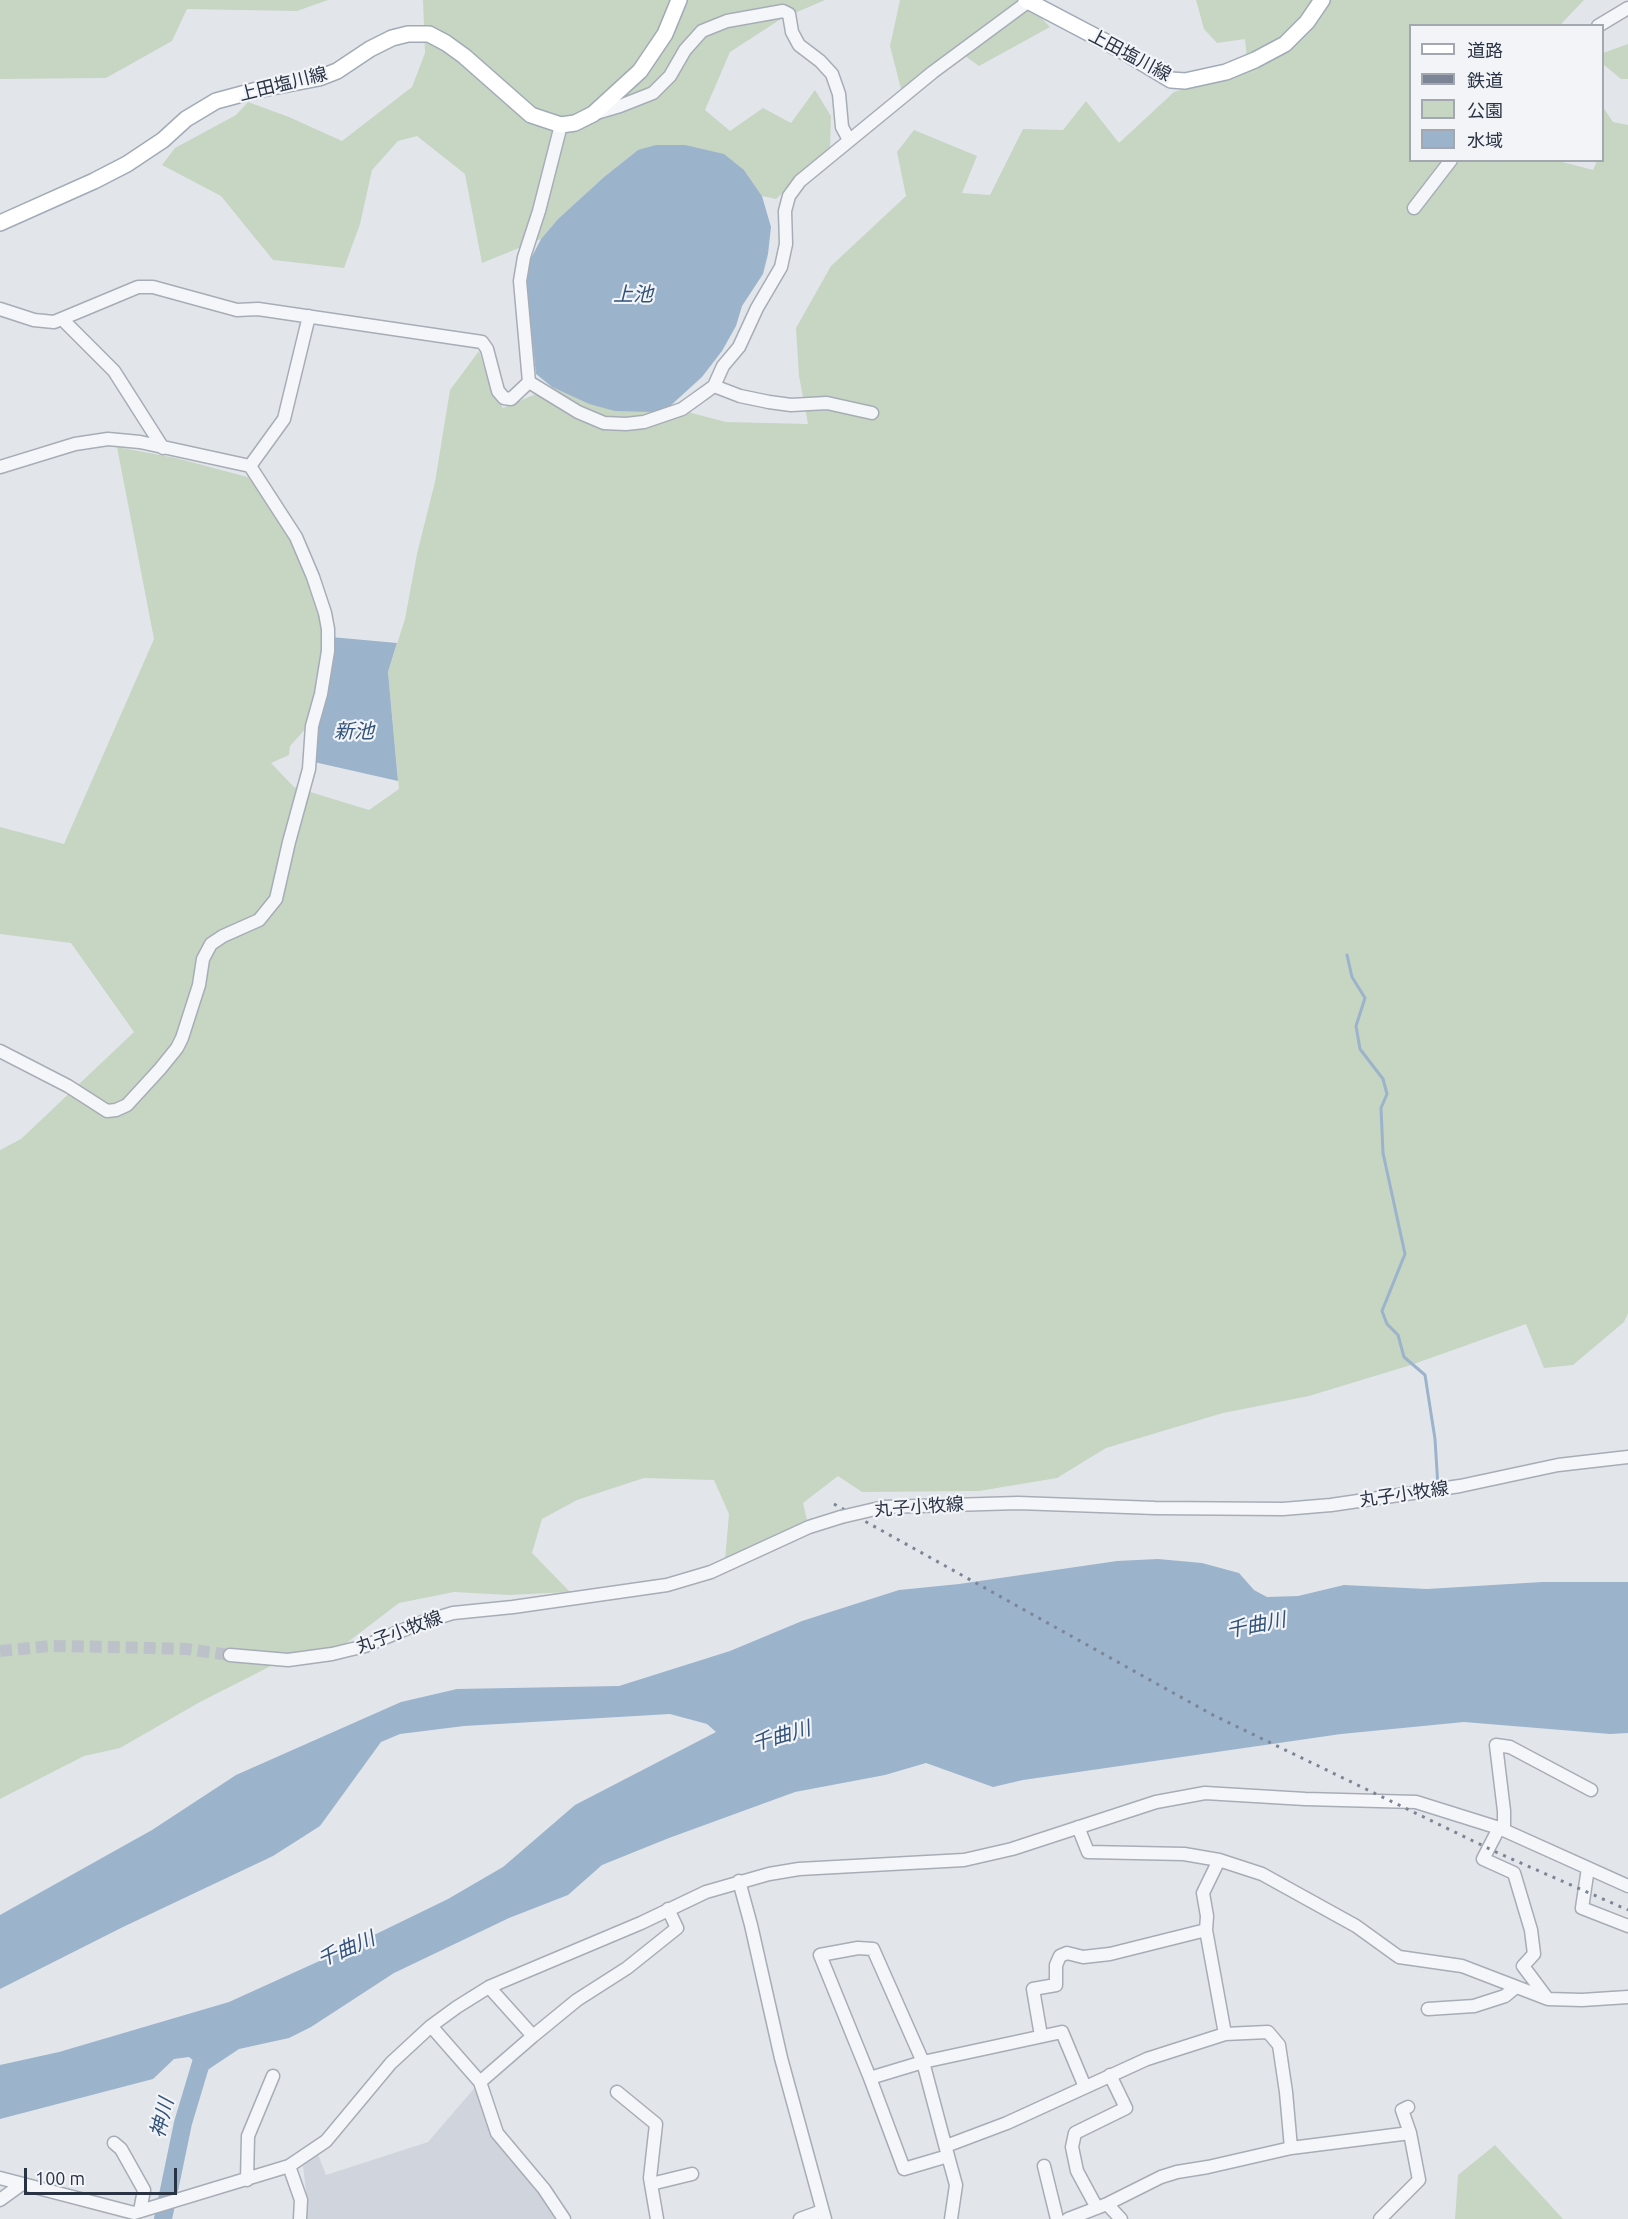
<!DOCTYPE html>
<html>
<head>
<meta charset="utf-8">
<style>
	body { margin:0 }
	#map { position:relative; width:1628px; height:2219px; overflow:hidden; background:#e2e6eb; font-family:Ubuntu,"Noto Sans JP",sans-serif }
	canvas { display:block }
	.legend { position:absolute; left:1409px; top:24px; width:195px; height:138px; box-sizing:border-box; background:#f2f4f8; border:2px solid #a2a7b0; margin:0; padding:8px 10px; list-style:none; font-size:18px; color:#293344 }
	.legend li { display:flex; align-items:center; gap:12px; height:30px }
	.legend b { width:30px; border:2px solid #a2a7b0 }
	.scale { position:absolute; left:24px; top:2168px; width:153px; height:27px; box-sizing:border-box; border:3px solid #293344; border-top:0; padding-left:8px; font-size:18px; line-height:21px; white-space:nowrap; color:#293344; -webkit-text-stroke:4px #f2f4f8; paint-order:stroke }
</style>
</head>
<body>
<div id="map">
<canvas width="1628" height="2219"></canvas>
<ul class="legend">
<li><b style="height:8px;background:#fff"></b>道路</li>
<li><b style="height:8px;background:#7b8595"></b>鉄道</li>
<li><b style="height:16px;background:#c7d5c3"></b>公園</li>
<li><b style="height:16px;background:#9cb3cc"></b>水域</li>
</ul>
<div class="scale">100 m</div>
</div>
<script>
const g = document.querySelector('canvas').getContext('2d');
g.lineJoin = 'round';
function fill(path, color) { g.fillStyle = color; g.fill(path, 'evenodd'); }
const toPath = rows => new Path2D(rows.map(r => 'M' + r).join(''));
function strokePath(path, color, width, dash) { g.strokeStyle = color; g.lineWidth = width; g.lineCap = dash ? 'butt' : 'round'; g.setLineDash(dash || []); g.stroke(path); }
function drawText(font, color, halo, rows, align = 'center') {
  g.font = font + ' Ubuntu,"Noto Sans JP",sans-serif'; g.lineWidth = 4.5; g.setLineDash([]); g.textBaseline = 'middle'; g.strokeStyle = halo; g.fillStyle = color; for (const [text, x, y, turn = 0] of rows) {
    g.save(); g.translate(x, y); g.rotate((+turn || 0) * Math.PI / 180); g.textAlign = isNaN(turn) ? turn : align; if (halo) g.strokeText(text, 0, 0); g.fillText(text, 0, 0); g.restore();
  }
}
fill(toPath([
	[477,2085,494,2134,560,2219,303,2219,307,2199,303,2166,318,2154,326,2175,428,2142]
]), '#d0d5dd');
fill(toPath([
	[0,0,328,0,297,11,187,9,172,41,106,78,0,79],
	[423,0,825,0,781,19,730,52,705,110,730,131,763,108,791,123,815,90,831,116,830,149,776,199,762,196,744,170,638,150,604,177,558,219,541,239,482,263,465,174,417,136,398,141,372,170,360,224,344,268,273,260,221,196,162,165,175,148,236,115,248,102,289,117,342,141,412,87,425,53],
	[900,0,1024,0,1050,27,979,66,954,48,901,89,890,46],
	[1196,0,1317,0,1294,33,1247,60,1245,39,1217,43,1204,29],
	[1325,0,1584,0,1562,23,1562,25,1410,26,1410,160,1555,160,1593,170,1597,161,1602,160,1603,107,1613,122,1628,125,1628,1313,1624,1322,1573,1365,1544,1368,1526,1324,1411,1365,1309,1396,1223,1413,1106,1448,1057,1478,979,1491,862,1492,838,1476,803,1503,807,1520,725,1560,729,1514,714,1480,644,1478,577,1500,542,1519,532,1553,570,1592,509,1595,454,1592,399,1603,340,1648,313,1659,271,1666,200,1702,120,1748,84,1756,0,1799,0,1150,21,1139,134,1032,71,943,0,934,0,827,64,844,154,639,117,447,176,458,255,479,291,540,310,581,321,613,325,652,309,725,290,746,289,755,271,763,294,787,369,810,399,789,388,672,405,619,417,554,435,482,450,390,479,351,491,391,503,408,552,387,589,404,652,412,669,407,726,422,808,424,799,376,796,328,831,266,906,196,897,152,914,130,977,156,962,193,990,195,1023,129,1063,130,1086,101,1119,143,1174,92,1238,72,1247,67],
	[1628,44,1628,79,1621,79,1603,64,1603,53],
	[1495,2145,1563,2219,1455,2219,1458,2175]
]), '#c7d5c3');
fill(toPath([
	[656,145,685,145,724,154,744,170,762,196,771,227,768,254,763,274,742,306,736,326,722,351,702,377,669,407,652,412,615,411,589,404,552,387,536,374,526,280,528,264,541,239,558,219,604,177,638,150],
	[331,637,397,643,388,672,398,781,314,762,315,727,333,663],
	[1158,1559,1202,1563,1239,1573,1254,1590,1267,1597,1298,1596,1344,1585,1427,1589,1542,1582,1628,1582,1628,1733,1610,1734,1464,1722,1341,1734,1023,1780,993,1787,926,1763,885,1775,795,1792,669,1838,602,1865,568,1895,509,1918,394,1973,311,2027,289,2038,239,2049,206,2071,189,2057,174,2059,153,2079,0,2119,0,2065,59,2052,229,2002,337,1953,448,1899,503,1867,575,1805,716,1732,707,1724,670,1714,464,1726,400,1734,381,1742,320,1826,273,1856,123,1927,0,1989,0,1915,152,1830,236,1775,401,1702,457,1689,619,1686,730,1651,802,1621,899,1590,959,1584,1117,1561]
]), '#9cb3cc');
strokePath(toPath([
	[1347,955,1352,977,1365,998,1356,1026,1360,1049,1383,1079,1387,1094,1381,1108,1383,1153,1405,1254,1382,1311,1387,1324,1398,1335,1404,1357,1425,1375,1435,1439,1438,1487]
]), '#9cb3cc', 3);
strokePath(toPath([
	[163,2219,183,2123,207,2043]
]), '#9cb3cc', 18);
strokePath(toPath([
	[0,1651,49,1646,115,1647,187,1649,230,1655]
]), '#bdc2ca', 12, [12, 6]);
const minor = toPath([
	[1598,26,1628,8],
	[593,114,620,106,653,93,670,76,685,50,702,31,727,21,783,11,789,14,792,32,799,45,820,61,832,74,839,94,842,127,849,140],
	[1414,208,1451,160],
	[0,309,34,320,54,322,138,287,153,287,237,310,258,309,482,342,487,349,498,391,504,398,511,399,529,382],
	[62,319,114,371,163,448],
	[529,382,578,412,604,423,626,424,644,422,682,409,696,399,714,386,723,366,739,347,757,308,781,267,786,244,785,211,789,196,800,181,933,72,1029,1],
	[529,382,520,281,524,257,539,211,561,125],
	[714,386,740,396,769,402,791,405,827,403,872,413],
	[250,466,284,419,309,316],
	[0,467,75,444,108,439,140,442,250,466,296,537,313,577,325,613,328,629,328,651,321,694,312,726,309,769,289,842,276,899,259,920,223,936,211,944,203,959,199,985,182,1038,177,1048,160,1069,127,1105,116,1110,107,1111,68,1086,0,1051],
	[884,1507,1018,1503,1155,1508,1283,1509,1331,1505,1460,1486,1558,1465,1628,1457],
	[230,1655,288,1660,332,1654,365,1646,420,1623,453,1613,513,1607,667,1585,711,1572,809,1527,841,1517],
	[1078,1827,1088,1852,1184,1854,1219,1860,1262,1874,1356,1926,1399,1957,1462,1966,1548,1999,1582,2000,1628,1997],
	[1499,1828,1483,1859,1514,1873,1531,1930,1534,1954,1523,1966,1547,1998],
	[1504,1830,1504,1811,1496,1745,1510,1747,1591,1790],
	[1219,1860,1203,1893,1207,1916,1206,1930,1225,2034,1268,2032,1279,2045,1286,2092,1291,2148],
	[1588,1868,1582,1908,1628,1926],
	[739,1881,751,1925,781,2058,825,2219],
	[858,1948,873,1949,923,2062,948,2156,904,2169,870,2078,820,1955,858,1948],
	[489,1987,533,2036,577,2000,627,1968,677,1928,668,1909],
	[1428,2009,1474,2006,1505,1996,1516,1987],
	[431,2026,480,2082,533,2036],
	[1041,2036,1033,1989,1056,1985,1056,1965,1060,1956,1067,1953,1083,1957,1110,1954,1206,1930],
	[870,2078,923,2062,1062,2032,1085,2087],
	[480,2082,497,2133,544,2189,564,2219],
	[617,2092,656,2124,650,2178,657,2219],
	[114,2143,121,2149,144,2190,140,2211],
	[946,2146,1007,2123,1147,2059,1225,2034],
	[948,2156,956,2185,951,2219],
	[289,2166,301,2200,300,2219],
	[1044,2166,1057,2219],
	[0,2178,134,2213,289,2166,326,2141,391,2063,431,2026,457,2007,489,1987,641,1923,706,1892,769,1874,799,1869,964,1860,1012,1849,1156,1802,1205,1793,1305,1799,1416,1802,1499,1828,1628,1886],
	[247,2180,248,2136,273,2076],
	[651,2184,692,2174],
	[0,2200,22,2184],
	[1107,2204,1121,2219],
	[1097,2208,1077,2171,1072,2147,1075,2133,1126,2108,1110,2075],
	[800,2219,822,2211],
	[1068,2219,1107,2204,1161,2177,1177,2172,1208,2167,1291,2148,1410,2133],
	[1380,2219,1419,2180,1410,2133,1402,2110,1408,2107]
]);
const major = toPath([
	[1026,0,1121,50,1171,80,1185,81,1226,72,1255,60,1285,44,1307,22,1322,0],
	[0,223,94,181,127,164,163,140,186,119,216,101,257,90,319,78,337,71,370,49,392,38,408,34,429,34,446,43,464,56,531,115,561,125,575,123,593,114,640,71,665,34,679,0]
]);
strokePath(minor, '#a7adb6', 15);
strokePath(major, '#a1aab7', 18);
strokePath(minor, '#f5f6f9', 12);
strokePath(major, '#fff', 15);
strokePath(toPath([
	[834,1504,1213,1715,1498,1853,1628,1910]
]), '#7b8595', 3, [3, 6]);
const minorBridge = toPath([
	[841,1517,884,1507]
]);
strokePath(minorBridge, '#a7adb6', 15, []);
strokePath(minorBridge, '#f5f6f9', 12);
drawText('18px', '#293344', '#f2f4f8', [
	["上田塩川線",1130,55,28],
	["上田塩川線",283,84,-14],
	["丸子小牧線",1404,1494,-8],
	["丸子小牧線",919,1507,-4],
	["丸子小牧線",399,1632,-20]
]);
drawText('italic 20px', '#31527a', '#f2f4f8', [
	["上池",633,294],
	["新池",354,731],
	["千曲川",1256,1625,-11],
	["千曲川",781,1736,-16],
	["千曲川",346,1949,-23],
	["神川",162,2118,-76]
]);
</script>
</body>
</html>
